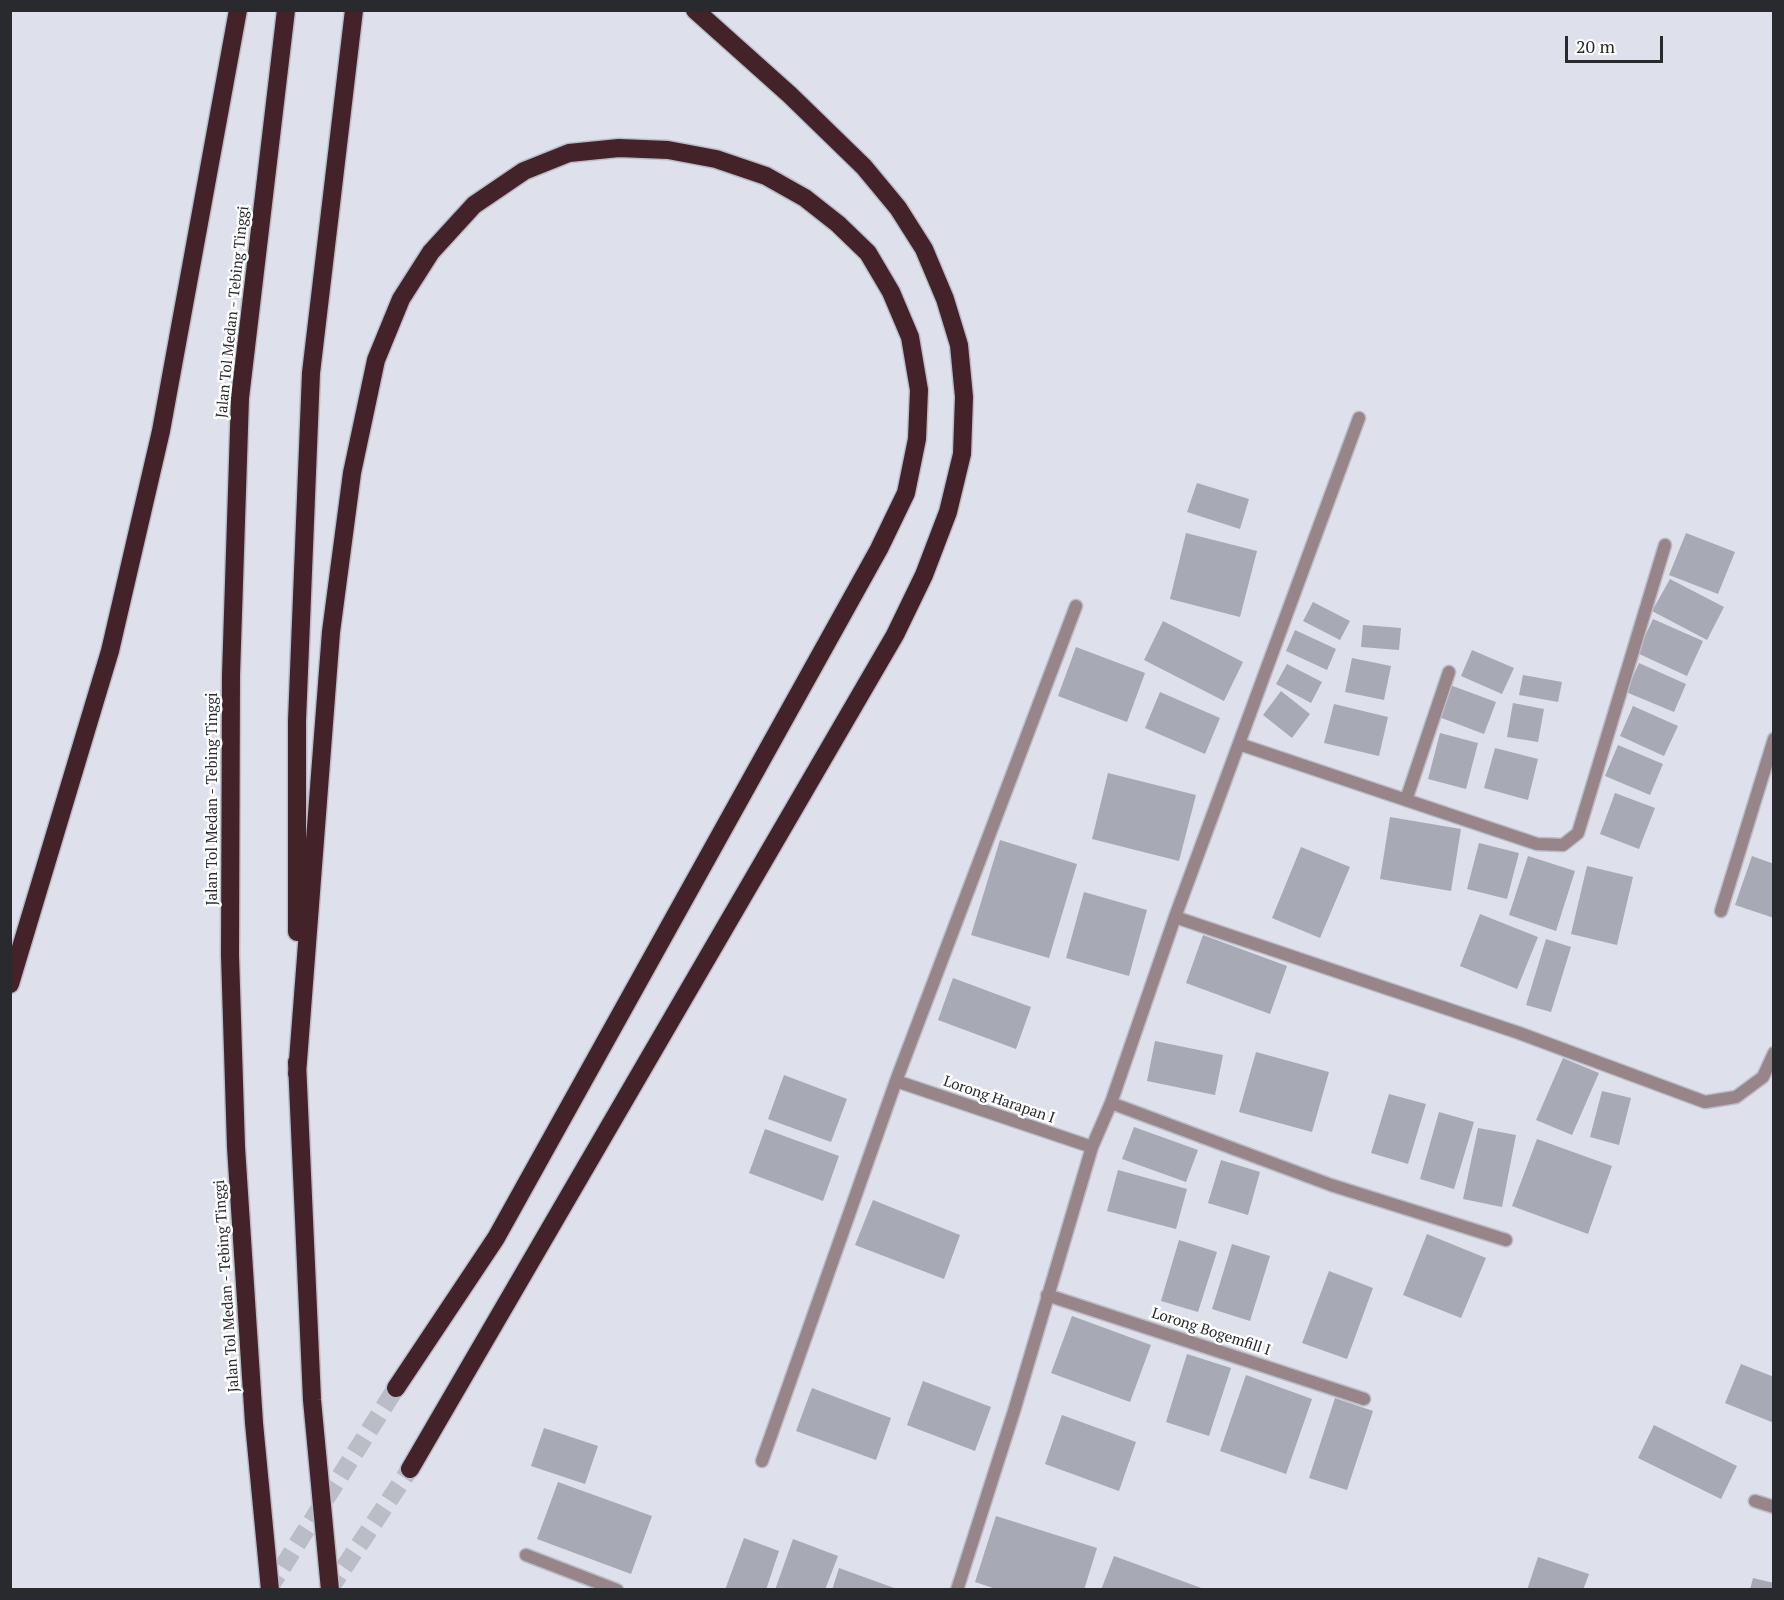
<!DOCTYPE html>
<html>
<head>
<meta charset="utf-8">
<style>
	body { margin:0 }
	#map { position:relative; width:1784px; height:1600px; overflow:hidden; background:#dee0ec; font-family:"PT Serif",serif }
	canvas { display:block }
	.frame { position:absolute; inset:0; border:12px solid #292a2e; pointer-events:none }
	.scale { position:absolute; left:1565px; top:36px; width:98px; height:27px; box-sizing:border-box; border:3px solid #292a2e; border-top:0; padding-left:8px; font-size:18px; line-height:21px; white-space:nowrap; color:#292a2e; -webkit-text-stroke:4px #fff; paint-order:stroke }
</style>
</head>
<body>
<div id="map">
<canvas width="1784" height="1600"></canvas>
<div class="frame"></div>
<div class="scale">20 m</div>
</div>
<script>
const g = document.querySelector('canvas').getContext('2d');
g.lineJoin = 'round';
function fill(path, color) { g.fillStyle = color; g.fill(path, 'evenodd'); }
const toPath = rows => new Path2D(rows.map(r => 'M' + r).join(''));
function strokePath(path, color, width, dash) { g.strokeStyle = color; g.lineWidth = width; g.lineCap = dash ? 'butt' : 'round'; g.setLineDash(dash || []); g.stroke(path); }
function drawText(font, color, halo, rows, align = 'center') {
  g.font = font + ' "PT Serif",serif'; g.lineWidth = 5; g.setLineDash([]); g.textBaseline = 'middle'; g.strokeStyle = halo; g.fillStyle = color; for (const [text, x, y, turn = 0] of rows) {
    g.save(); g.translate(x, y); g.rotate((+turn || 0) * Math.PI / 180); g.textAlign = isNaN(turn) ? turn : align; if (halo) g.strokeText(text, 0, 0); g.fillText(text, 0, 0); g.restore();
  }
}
fill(toPath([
	[1197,483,1249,499,1240,529,1187,512],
	[1186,533,1257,551,1240,617,1170,599],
	[1686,533,1735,552,1718,594,1669,575],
	[1670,579,1724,607,1707,640,1652,611],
	[1313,602,1350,621,1340,640,1303,621],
	[1653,619,1703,641,1687,676,1637,653],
	[1163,621,1243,662,1224,701,1144,660],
	[1363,625,1401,628,1399,650,1361,647],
	[1295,630,1336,649,1327,670,1286,651],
	[1076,647,1145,673,1127,722,1058,696],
	[1472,650,1514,668,1502,694,1461,676],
	[1352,658,1391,666,1384,700,1345,692],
	[1639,663,1686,684,1674,712,1626,692],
	[1287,664,1322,682,1311,703,1276,684],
	[1523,675,1562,682,1558,702,1519,695],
	[1450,685,1496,702,1484,734,1439,717],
	[1281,691,1310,714,1292,738,1263,715],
	[1160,692,1220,718,1205,754,1145,728],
	[1513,703,1544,709,1538,742,1507,737],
	[1334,704,1388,717,1379,756,1324,743],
	[1633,706,1678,726,1664,756,1620,736],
	[1440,733,1478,743,1466,789,1428,779],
	[1618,745,1663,764,1650,795,1605,776],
	[1495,748,1538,759,1528,800,1484,788],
	[1108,773,1196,795,1179,861,1092,839],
	[1615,793,1655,808,1639,849,1600,834],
	[1390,817,1461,829,1451,891,1380,879],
	[1000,840,1077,864,1049,958,971,935],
	[1479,843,1519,853,1507,899,1467,889],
	[1301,847,1350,867,1320,938,1272,918],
	[1528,856,1575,871,1556,931,1509,915],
	[1752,856,1774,864,1774,918,1735,905],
	[1587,866,1633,877,1617,945,1571,934],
	[1084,892,1147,910,1129,976,1066,958],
	[1480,914,1538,937,1517,989,1460,966],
	[1203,935,1287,966,1270,1014,1186,983],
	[1546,939,1571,947,1551,1012,1526,1005],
	[953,978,1031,1007,1016,1049,938,1020],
	[1155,1041,1223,1055,1215,1095,1147,1081],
	[1256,1052,1329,1072,1312,1132,1239,1112],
	[1563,1058,1599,1073,1572,1135,1536,1120],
	[784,1075,847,1099,831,1142,768,1119],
	[1602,1091,1631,1098,1619,1145,1590,1137],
	[1389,1094,1426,1104,1408,1164,1371,1153],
	[1439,1112,1474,1122,1454,1189,1420,1179],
	[1134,1127,1198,1150,1186,1182,1122,1159],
	[1478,1128,1516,1135,1502,1207,1463,1199],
	[765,1129,839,1156,823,1201,749,1173],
	[1537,1139,1612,1166,1588,1234,1512,1206],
	[1221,1160,1260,1172,1248,1215,1208,1203],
	[1118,1170,1187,1189,1176,1229,1107,1211],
	[873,1200,960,1235,944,1279,855,1245],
	[1427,1234,1486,1258,1461,1318,1403,1295],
	[1179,1240,1217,1252,1198,1312,1161,1301],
	[1232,1244,1270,1256,1250,1321,1212,1309],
	[1329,1271,1373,1288,1347,1359,1302,1343],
	[1072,1316,1151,1345,1130,1402,1051,1373],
	[1187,1354,1231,1368,1209,1436,1166,1422],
	[1741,1364,1774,1377,1774,1423,1725,1403],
	[1246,1375,1312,1399,1286,1474,1220,1451],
	[923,1381,991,1407,975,1451,907,1425],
	[812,1388,891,1418,876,1460,796,1431],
	[1335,1398,1373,1411,1347,1490,1309,1478],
	[1062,1415,1136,1442,1119,1491,1045,1464],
	[1654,1425,1737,1466,1721,1499,1638,1458],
	[544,1428,598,1446,585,1484,531,1466],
	[558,1482,652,1516,631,1574,537,1539],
	[996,1516,1097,1548,1084,1590,999,1590,975,1582],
	[744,1538,779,1551,766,1590,725,1590],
	[793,1539,838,1556,825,1590,775,1590],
	[1114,1556,1204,1589,1204,1590,1101,1590],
	[1538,1557,1589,1574,1583,1590,1527,1590],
	[839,1568,897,1589,897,1590,832,1590],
	[1753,1578,1774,1583,1774,1590,1750,1590]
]), '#a7a9b4');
strokePath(toPath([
	[268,1590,396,1388],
	[329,1590,410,1469]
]), '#babcc6', 18, [18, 9]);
const street = toPath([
	[1239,744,1537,844,1563,845,1578,833,1665,545],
	[1406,800,1449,672],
	[1721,911,1774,739],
	[1175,917,1519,1033,1705,1102,1736,1097,1763,1077,1774,1053],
	[896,1081,1092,1147],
	[1111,1103,1331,1185,1506,1240],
	[1047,1295,1364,1399],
	[762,1461,896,1081,1076,606],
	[1755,1501,1774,1507],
	[526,1555,617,1590],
	[957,1590,1014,1411,1092,1147,1111,1103,1175,917,1359,418]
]);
const highway = toPath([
	[297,932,297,721,311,373,354,10],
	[10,984,110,651,161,431,238,10],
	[297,1062,312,1400,330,1590],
	[297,1074,331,632,352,473,376,360,401,299,431,252,474,205,524,171,569,153,619,148,668,150,716,159,766,176,805,198,838,224,868,253,891,292,910,337,919,390,917,439,906,493,879,549,496,1238,396,1388],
	[410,1469,895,635,924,575,948,512,962,454,964,397,959,345,945,299,924,249,898,208,864,167,790,95,695,10],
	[270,1590,254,1423,236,1147,230,955,231,675,240,398,286,10]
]);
strokePath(street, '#babcc6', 15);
strokePath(highway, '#babcc6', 21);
strokePath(street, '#988589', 12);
strokePath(highway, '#43222a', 18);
drawText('15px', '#292a2e', '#fff', [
	["Jalan Tol Medan - Tebing Tinggi",233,312,-84],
	["Jalan Tol Medan - Tebing Tinggi",213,799,-90],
	["Lorong Harapan I",999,1100,19],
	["Jalan Tol Medan - Tebing Tinggi",227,1286,-94],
	["Lorong Bogemfill I",1211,1332,18]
]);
</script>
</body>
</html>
